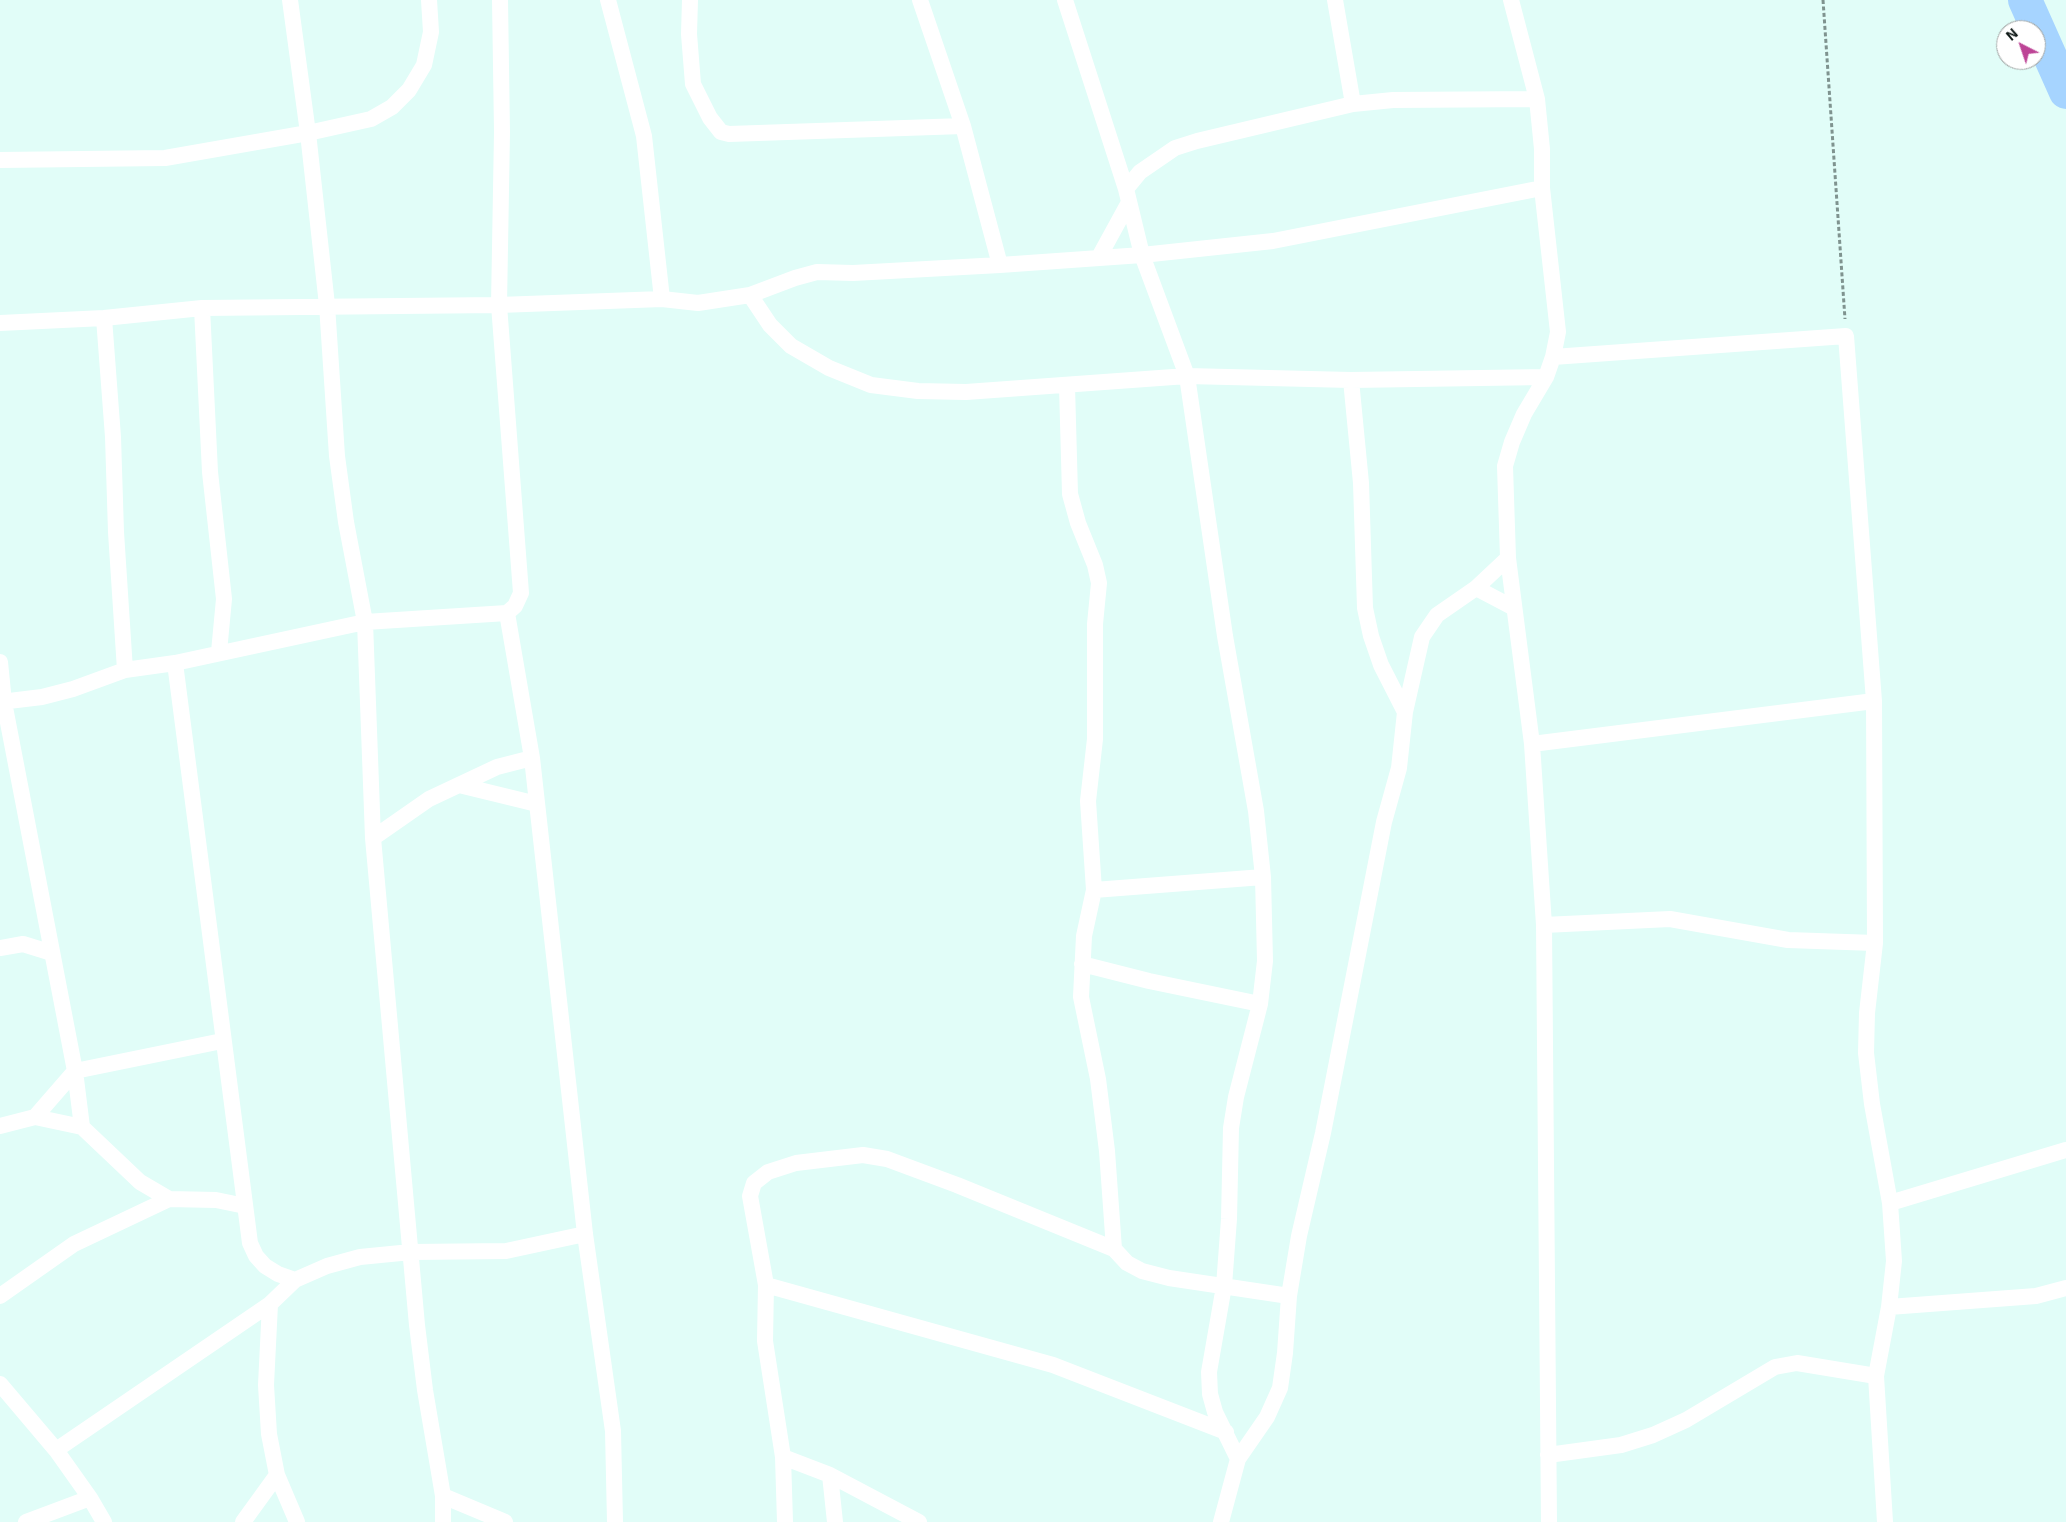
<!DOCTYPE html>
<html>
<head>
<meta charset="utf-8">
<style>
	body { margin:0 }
	#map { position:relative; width:2066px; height:1522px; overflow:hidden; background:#e1fdf8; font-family:"Exo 2",sans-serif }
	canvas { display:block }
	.north { position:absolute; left:1996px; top:20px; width:50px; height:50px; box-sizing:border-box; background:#fff; border:1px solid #9fa3a2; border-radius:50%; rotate:319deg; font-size:14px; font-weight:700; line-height:20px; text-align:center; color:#0f1917 }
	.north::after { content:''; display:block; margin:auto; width:18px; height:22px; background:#bd4496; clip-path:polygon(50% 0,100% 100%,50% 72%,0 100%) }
</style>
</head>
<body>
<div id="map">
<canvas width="2066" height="1522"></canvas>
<div class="north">N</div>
</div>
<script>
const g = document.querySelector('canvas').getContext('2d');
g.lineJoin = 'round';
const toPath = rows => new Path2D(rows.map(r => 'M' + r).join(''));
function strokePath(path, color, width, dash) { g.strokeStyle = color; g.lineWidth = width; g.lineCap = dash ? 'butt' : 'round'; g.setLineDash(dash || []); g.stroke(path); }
strokePath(toPath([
	[2025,0,2066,92]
]), '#a6d4ff', 34);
strokePath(toPath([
	[1823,0,1845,319]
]), '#7f938f', 3, [4, 2.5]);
strokePath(toPath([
	[290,0,308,133,327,305,337,456,346,522,365,622,373,838,417,1325,425,1390,443,1496,443,1522],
	[608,0,644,136,662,299],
	[690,0,689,34,693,84,710,118,721,132,729,134,963,126],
	[920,0,963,126,1000,265],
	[1065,0,1126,189,1142,255,1187,376,1225,636,1256,811,1263,877,1265,961,1260,1004,1236,1097,1231,1128,1229,1219,1224,1286,1209,1372,1210,1394,1215,1412,1238,1459],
	[1335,0,1353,104],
	[1511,0,1537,99,1542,149,1542,188,1558,332,1553,357,1546,377,1524,414,1512,442,1505,466,1508,558,1532,744,1544,925,1549,1522],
	[0,160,165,158,308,133,371,119,392,107,409,90,424,65,431,32,429,0],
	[1126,189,1140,172,1175,148,1197,141,1353,104,1393,100,1537,99],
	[1099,257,1128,204],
	[750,295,770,325,791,346,829,368,871,385,918,391,966,392,1187,376,1351,380,1546,377],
	[202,308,210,472,224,599,219,652],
	[104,318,113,437,116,532,125,670],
	[0,323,104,318,202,308,499,305,662,299,698,303,750,295,795,278,817,272,853,273,1000,265,1142,255,1273,241,1542,188],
	[1553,357,1846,336,1874,701,1875,943,1867,1013,1866,1053,1872,1104,1890,1203,1894,1261,1889,1307,1876,1376,1885,1522],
	[1351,380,1361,483,1365,608,1371,636,1381,665,1405,712],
	[1067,386,1070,494,1078,523,1095,565,1099,583,1095,624,1095,739,1088,801,1094,890,1084,936,1081,997,1098,1079,1107,1151,1114,1249],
	[1476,588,1514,608],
	[507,613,532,758,585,1234,613,1431,615,1522],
	[0,662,4,702,75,1071,82,1127],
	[175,663,250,1243,256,1256,265,1266,278,1274,295,1280],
	[0,702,42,697,73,689,125,670,175,663,365,622,507,613,515,606,521,593,499,305,502,132,500,0],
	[1532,744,1874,701],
	[459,785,537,804],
	[373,838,429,799,497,767,532,758],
	[1094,890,1263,877],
	[1544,925,1670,919,1788,940,1875,943],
	[0,948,23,944,52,953],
	[1082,964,1149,981,1260,1004],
	[35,1117,75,1071,222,1041],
	[0,1126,35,1117,82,1127,140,1182,169,1199,216,1200,245,1206],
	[1890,1203,2066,1150],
	[766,1285,1053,1365,1226,1432],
	[0,1296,74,1244,169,1199],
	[1889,1307,2036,1296,2066,1288],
	[0,1384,56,1450,90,1498,104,1522],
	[56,1450,270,1304],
	[1548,1455,1621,1445,1653,1435,1686,1420,1775,1367,1797,1363,1876,1376],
	[783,1457,830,1475,919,1522],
	[830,1475,835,1522],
	[443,1496,505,1522],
	[26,1522,90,1498],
	[243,1522,277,1475],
	[297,1522,277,1475,269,1434,266,1385,270,1304,295,1280,327,1266,360,1257,411,1252,506,1251,585,1234],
	[785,1522,783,1457,765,1341,766,1285,750,1196,754,1183,768,1172,796,1163,863,1155,887,1159,957,1185,1114,1249,1127,1263,1142,1271,1169,1278,1289,1296],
	[1221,1522,1238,1459,1267,1417,1280,1388,1285,1353,1289,1296,1299,1236,1323,1133,1384,822,1399,768,1405,712,1422,637,1437,615,1476,588,1508,558]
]), '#fff', 16);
</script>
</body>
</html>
